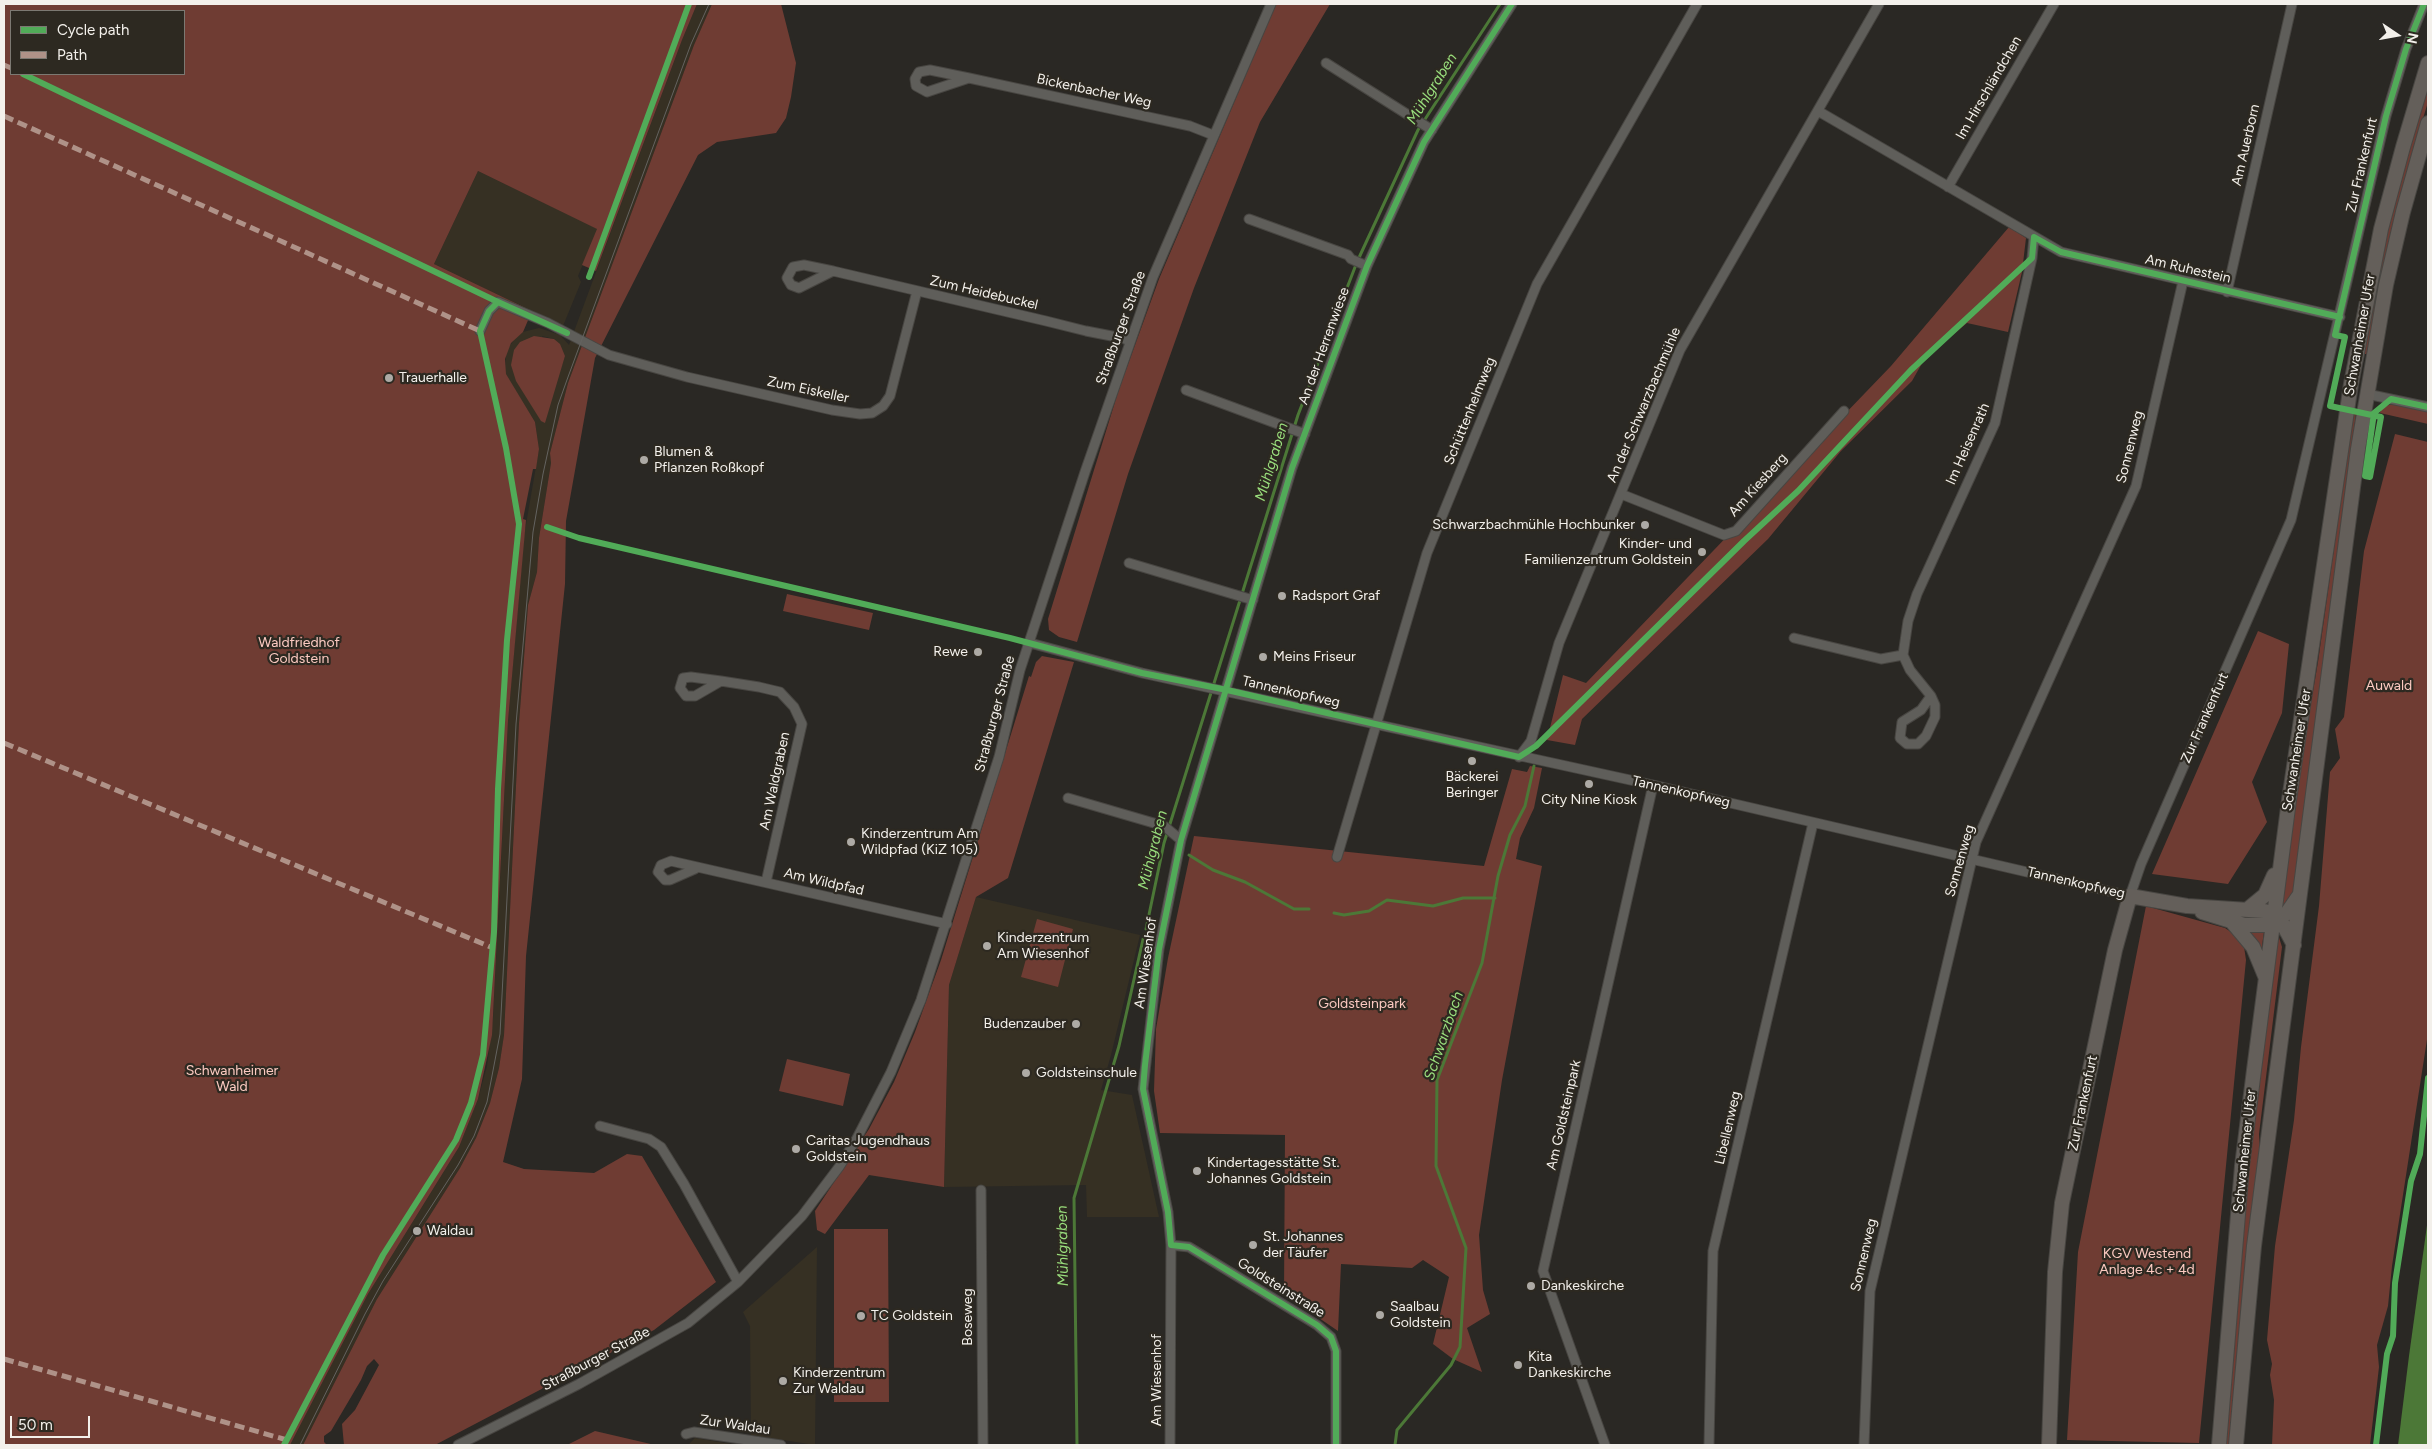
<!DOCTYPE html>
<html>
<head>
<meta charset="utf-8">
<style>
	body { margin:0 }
	#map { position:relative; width:2432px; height:1449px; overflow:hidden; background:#2a2824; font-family:Figtree,sans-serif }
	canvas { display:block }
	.frame { position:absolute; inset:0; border:5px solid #f3f0eb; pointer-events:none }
	.legend { position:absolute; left:10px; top:10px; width:175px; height:65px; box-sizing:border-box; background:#2d2921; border:1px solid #7c7972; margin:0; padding:6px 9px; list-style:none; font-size:15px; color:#f3f0eb }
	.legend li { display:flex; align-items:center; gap:10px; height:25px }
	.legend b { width:25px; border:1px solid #7c7972 }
	.north { position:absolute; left:2372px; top:10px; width:50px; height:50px; -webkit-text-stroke:4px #2d2921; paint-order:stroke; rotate:102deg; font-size:14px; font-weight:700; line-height:20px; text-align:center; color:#f3f0eb }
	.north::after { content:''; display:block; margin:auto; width:18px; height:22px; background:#f3f0eb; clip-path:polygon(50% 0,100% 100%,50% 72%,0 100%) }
	.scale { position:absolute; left:10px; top:1416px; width:80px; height:22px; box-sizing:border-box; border:2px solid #f3f0eb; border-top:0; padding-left:6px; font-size:15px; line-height:18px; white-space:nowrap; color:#f3f0eb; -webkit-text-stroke:4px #2d2921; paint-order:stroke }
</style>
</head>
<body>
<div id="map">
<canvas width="2432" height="1449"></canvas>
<div class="frame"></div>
<ul class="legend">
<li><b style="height:6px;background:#51ab58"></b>Cycle path</li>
<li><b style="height:6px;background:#af9288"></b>Path</li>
</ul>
<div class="north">N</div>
<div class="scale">50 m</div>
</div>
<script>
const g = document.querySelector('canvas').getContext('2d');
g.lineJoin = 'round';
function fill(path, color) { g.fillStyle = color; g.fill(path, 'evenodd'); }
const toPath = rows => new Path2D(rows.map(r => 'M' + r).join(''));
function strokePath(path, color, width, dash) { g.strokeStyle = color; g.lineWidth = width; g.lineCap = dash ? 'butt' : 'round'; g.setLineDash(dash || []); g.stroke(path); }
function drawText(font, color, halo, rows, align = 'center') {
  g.font = font + ' Figtree,sans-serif'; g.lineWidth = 4.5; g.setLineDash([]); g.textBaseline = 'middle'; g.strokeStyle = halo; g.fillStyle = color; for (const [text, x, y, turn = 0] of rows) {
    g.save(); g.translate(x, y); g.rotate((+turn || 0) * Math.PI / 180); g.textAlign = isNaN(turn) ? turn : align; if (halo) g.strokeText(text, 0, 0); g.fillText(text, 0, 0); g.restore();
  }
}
fill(toPath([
	[697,4,712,4,694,45,568,383,550,453,551,463,539,538,537,572,528,605,519,723,504,1035,499,1068,490,1103,476,1138,460,1168,377,1299,303,1445,290,1445,368,1294,459,1147,478,1099,487,1066,493,1018,508,721,524,536,539,449,535,422,505,374,506,351,516,337,523,332,539,328,560,335,569,345,682,40],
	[542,336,554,339,565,356,559,373],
	[478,171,598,229,578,276,581,282,563,326,434,264],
	[976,897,1140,935,1111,1055,1101,1090,1132,1095,1159,1217,1087,1217,1086,1185,944,1187,949,985],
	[817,1247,815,1445,751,1435,750,1326,743,1312],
	[695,1438,737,1445,688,1445]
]), '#363023');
fill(toPath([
	[4,4,697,4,682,40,596,271,582,265,597,229,478,171,434,264,532,311,523,332,511,343,505,359,506,374,535,422,539,449,536,469,533,469,523,519,526,520,508,721,492,1035,478,1099,459,1147,368,1294,290,1445,4,1445],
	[11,11,184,11,184,74,11,74],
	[712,4,781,4,796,63,791,97,786,118,776,133,717,142,698,155,595,358,566,521,565,584,526,956,522,1079,503,1162,524,1169,594,1173,627,1154,642,1156,716,1282,654,1330,435,1445,344,1445,342,1424,355,1410,379,1365,374,1359,367,1366,361,1380,331,1431,324,1436,324,1442,327,1445,303,1445,377,1299,460,1168,476,1138,490,1103,499,1068,504,1035,519,723,528,605,537,572,539,538,551,463,550,453,568,383,694,45],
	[1276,4,1330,4,1260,122,1194,288,1128,474,1077,642,1059,637,1049,630,1048,619,1119,389,1159,279],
	[2428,83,2428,102,2415,145,2375,310,2367,354,2363,354,2393,205],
	[2009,227,2026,238,2022,272,2008,332,1967,323,1925,358,1912,381,1841,451,1768,539,1582,719,1575,745,1547,740,1563,675,1586,683,1891,366],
	[534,336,554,339,560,344,565,356,545,423,541,421,516,381,511,365,514,350,520,342],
	[2396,403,2428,409,2428,424,2380,413,2382,407],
	[2353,413,2356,414,2293,894,2285,905,2282,905,2300,767,2318,662],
	[2395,434,2428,442,2428,1033,2392,1266,2388,1306,2377,1345,2379,1367,2370,1445,2272,1445,2274,1400,2270,1375,2272,1364,2267,1340,2275,1246,2294,1120,2301,1047,2319,906,2330,772,2340,758,2335,729,2344,717,2364,551],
	[787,594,873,613,869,630,783,611],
	[2258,631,2289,644,2282,713,2252,782,2267,822,2228,884,2152,874],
	[1042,656,1074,662,1008,878,976,897,949,985,944,1187,869,1175,825,1234,817,1230,815,1211,869,1129,894,1082,915,1032,941,960,1029,676,1031,677,1036,662],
	[1530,766,1542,768,1534,808,1520,838,1516,859,1542,866,1502,1080,1479,1235,1483,1290,1490,1314,1467,1328,1482,1372,1453,1359,1433,1344,1449,1277,1423,1260,1412,1268,1341,1264,1338,1331,1284,1294,1285,1135,1160,1133,1154,1091,1156,1029,1168,958,1194,836,1484,866,1512,769,1527,772],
	[2146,906,2225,928,2243,940,2246,960,2199,1443,2067,1440,2078,1252],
	[1037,919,1073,929,1058,987,1021,977],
	[2247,929,2264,932,2261,953],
	[2278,934,2282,947,2259,1134,2260,1151,2239,1332,2230,1445,2226,1445,2248,1171],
	[787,1059,850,1074,843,1106,779,1091],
	[834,1229,888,1229,889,1402,834,1402],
	[595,1431,655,1445,567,1445]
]), '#6f3c33');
fill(toPath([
	[2428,1218,2428,1445,2398,1445,2409,1356]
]), '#4c7837');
strokePath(toPath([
	[1189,855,1213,870,1245,882,1294,909,1309,909],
	[1334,913,1344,915,1369,911,1387,900,1433,906,1463,898,1495,898],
	[1146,929,1164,843,1298,415,1357,262,1418,130,1500,4],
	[1077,1445,1074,1198,1119,1046,1144,935],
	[1395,1445,1397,1430,1451,1365,1460,1347,1466,1248,1436,1166,1437,1080,1482,963,1498,876,1510,835,1525,806,1534,766]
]), '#4c7837', 3);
const street = toPath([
	[1326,63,1432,130],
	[969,78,927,92,916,86,915,79,919,72,930,70,969,78,1130,113,1190,126,1213,135],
	[1818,111,2061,252,2340,317],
	[1948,187,2054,4],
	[1249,219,1348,255,1351,259,1367,266],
	[833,271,799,288,791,285,787,278,793,267,804,265,833,271,1046,321,1086,331,1122,338,1130,341],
	[2227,292,2292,4],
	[480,331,489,311,498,302,548,323,609,355,687,377,832,410,860,414,872,413,883,406,890,396,917,291],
	[1186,390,1305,434],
	[2367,394,2428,407],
	[1621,494,1724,535,1736,531,1844,411],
	[1129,563,1253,600],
	[1794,638,1881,659,1903,655,1908,621,1917,594,1995,423,2032,258,2034,237],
	[1030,643,1142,673,1653,785,2130,896,2141,864,2291,520,2386,116,2406,49,2424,4],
	[1903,655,1910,670,1931,696,1921,710,1902,722,1900,738,1907,744,1918,744,1926,736,1935,717,1935,705,1931,696],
	[721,681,695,696,686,696,680,688,683,678,691,677,721,681,759,687,780,692,794,707,802,724,766,882],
	[1519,757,1531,741,1559,643,1680,350,1879,4],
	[1068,798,1164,826,1181,840],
	[1337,857,1427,553,1537,284,1697,4],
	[695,869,670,880,665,880,658,872,661,865,671,861,947,924],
	[600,1126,649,1139,661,1147,684,1184,738,1282],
	[981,1190,983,1445],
	[1171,1245,1189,1247,1317,1325,1331,1337,1336,1351,1336,1445],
	[686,1434,694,1432,781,1445],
	[458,1445,579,1384,688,1323,738,1282,802,1216,839,1167,856,1140,891,1072,921,1000,999,757,1020,670,1085,472,1153,277,1271,4],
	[1170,1445,1171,1245,1168,1212,1143,1089,1159,949,1181,840,1292,468,1367,266,1424,142,1512,4],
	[1605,1445,1543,1271,1653,785],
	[1709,1445,1713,1251,1813,823],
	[1864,1445,1870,1291,1976,842,2136,486,2183,281]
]);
const secondary = toPath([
	[2248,909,2265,895,2274,875],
	[2202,912,2244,925,2267,925,2287,913,2298,897],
	[2232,922,2253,947,2265,976],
	[2049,1445,2055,1272,2062,1203,2115,950,2130,896,2187,906,2264,911,2274,914,2280,919,2294,945],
	[2219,1445,2242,1166,2254,1070,2289,800,2351,384,2381,229,2403,147,2428,63],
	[2236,1445,2254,1246,2358,449,2386,285,2403,212,2428,123]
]);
strokePath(street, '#484642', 11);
strokePath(secondary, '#484642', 16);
strokePath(street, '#5f5e5a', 9);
strokePath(secondary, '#645f5a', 14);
strokePath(toPath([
	[300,1445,365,1314,383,1281,458,1165,474,1136,487,1102,500,1034,516,724,533,532,543,474,558,405,568,377,691,44,709,4]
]), '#646360', 1);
strokePath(toPath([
	[4,65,11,68],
	[4,116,480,331,481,334],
	[4,743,493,948],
	[4,1359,287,1440]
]), '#af9288', 5, [10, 5]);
strokePath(toPath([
	[2424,4,2406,49,2386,116,2335,335,2345,337,2330,406,2381,417,2370,477,2365,476,2374,413,2391,399,2428,407],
	[23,74,498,302,567,333],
	[589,277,689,4],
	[547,527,579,538,1010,638,1142,673,1227,690,1519,757,1536,746,1744,541,1798,491,1911,370,2032,258,2034,237,2061,252,2340,317],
	[284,1445,383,1255,456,1140,471,1103,483,1055,494,932,498,789,507,640,519,524,506,448,480,331,489,311,498,302],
	[1336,1445,1336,1351,1331,1337,1317,1325,1189,1247,1171,1245,1168,1212,1143,1089,1145,1065,1159,949,1181,840,1292,468,1367,266,1424,142,1512,4],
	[2376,1445,2387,1354,2393,1336,2395,1283,2411,1181,2420,1154,2428,1078]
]), '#51ab58', 6);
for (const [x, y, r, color] of [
	[389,378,5,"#adaaa5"],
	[644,460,5,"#adaaa5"],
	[1645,525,5,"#adaaa5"],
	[1702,552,5,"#adaaa5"],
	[1282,596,5,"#adaaa5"],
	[978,652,5,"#adaaa5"],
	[1263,657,5,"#adaaa5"],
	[1472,761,5,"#adaaa5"],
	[1589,784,5,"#adaaa5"],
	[851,842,5,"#adaaa5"],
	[987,946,5,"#adaaa5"],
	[1076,1024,5,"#adaaa5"],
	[1026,1073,5,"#adaaa5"],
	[796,1149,5,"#adaaa5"],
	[1197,1171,5,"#adaaa5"],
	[417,1231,5,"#adaaa5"],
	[1253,1245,5,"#adaaa5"],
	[1531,1286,5,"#adaaa5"],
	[1380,1315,5,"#adaaa5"],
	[861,1316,5,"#adaaa5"],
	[1518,1365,5,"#adaaa5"],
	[783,1381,5,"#adaaa5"]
]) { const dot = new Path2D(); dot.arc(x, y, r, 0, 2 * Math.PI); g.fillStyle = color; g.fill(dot); strokePath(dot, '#2d2921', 2); }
drawText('14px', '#f3f0eb', '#2d2921', [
	["Im Hirschländchen",1989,88,-60],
	["Bickenbacher Weg",1094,91,12],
	["Am Auerborn",2246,145,-77],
	["Zur Frankenfurt",2362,165,-77],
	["Am Ruhestein",2188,269,13],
	["Zum Heidebuckel",984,293,13],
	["Straßburger Straße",1121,328,-70],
	["Schwanheimer Ufer",2360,335,-80],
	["An der Herrenwiese",1324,346,-70],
	["Zum Eiskeller",808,390,12],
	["An der Schwarzbachmühle",1644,405,-67],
	["Schüttenhelmweg",1470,411,-68],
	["Im Heisenrath",1968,444,-66],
	["Sonnenweg",2130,447,-76],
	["Am Kiesberg",1758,485,-48],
	["Tannenkopfweg",1291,692,13],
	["Straßburger Straße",995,714,-75],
	["Zur Frankenfurt",2205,718,-66],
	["Schwanheimer Ufer",2297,750,-81],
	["Am Waldgraben",775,781,-78],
	["Tannenkopfweg",1681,792,13],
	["Sonnenweg",1960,861,-74],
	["Am Wildpfad",824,882,13],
	["Tannenkopfweg",2076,883,13],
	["Am Wiesenhof",1146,963,-82],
	["Zur Frankenfurt",2083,1103,-78],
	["Am Goldsteinpark",1564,1115,-77],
	["Libellenweg",1728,1128,-77],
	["Schwanheimer Ufer",2245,1151,-84],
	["Sonnenweg",1864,1255,-77],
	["Goldsteinstraße",1281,1288,32],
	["Boseweg",968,1317,-90],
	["Straßburger Straße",596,1359,-28],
	["Am Wiesenhof",1157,1380,-90],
	["Zur Waldau",735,1425,8]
]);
drawText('14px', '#f3f0eb', '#2d2921', [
	["Trauerhalle",399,378],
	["Blumen &",654,452],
	["Pflanzen Roßkopf",654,468],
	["Schwarzbachmühle Hochbunker",1635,525,"right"],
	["Kinder- und",1692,544,"right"],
	["Familienzentrum Goldstein",1692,560,"right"],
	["Radsport Graf",1292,596],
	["Rewe",968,652,"right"],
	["Meins Friseur",1273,657],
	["Bäckerei",1472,777,"center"],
	["Beringer",1472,793,"center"],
	["City Nine Kiosk",1589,800,"center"],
	["Kinderzentrum Am",861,834],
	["Wildpfad (KiZ 105)",861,850],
	["Kinderzentrum",997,938],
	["Am Wiesenhof",997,954],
	["Budenzauber",1066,1024,"right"],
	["Goldsteinschule",1036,1073],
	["Caritas Jugendhaus",806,1141],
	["Goldstein",806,1157],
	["Kindertagesstätte St.",1207,1163],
	["Johannes Goldstein",1207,1179],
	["Waldau",427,1231],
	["St. Johannes",1263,1237],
	["der Täufer",1263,1253],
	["Dankeskirche",1541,1286],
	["Saalbau",1390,1307],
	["Goldstein",1390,1323],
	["TC Goldstein",871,1316],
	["Kita",1528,1357],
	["Dankeskirche",1528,1373],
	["Kinderzentrum",793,1373],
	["Zur Waldau",793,1389]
], 'left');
drawText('14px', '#fccac1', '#2d2921', [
	["Waldfriedhof",299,643],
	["Goldstein",299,659],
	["Auwald",2389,686],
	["Goldsteinpark",1362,1004],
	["Schwanheimer",232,1071],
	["Wald",232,1087],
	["KGV Westend",2147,1254],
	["Anlage 4c + 4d",2147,1270]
]);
drawText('italic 15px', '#99de7d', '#2d2921', [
	["Mühlgraben",1432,89,-58],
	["Mühlgraben",1272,462,-73],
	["Mühlgraben",1153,850,-76],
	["Schwarzbach",1444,1036,-71],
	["Mühlgraben",1063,1246,-91]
]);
</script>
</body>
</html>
